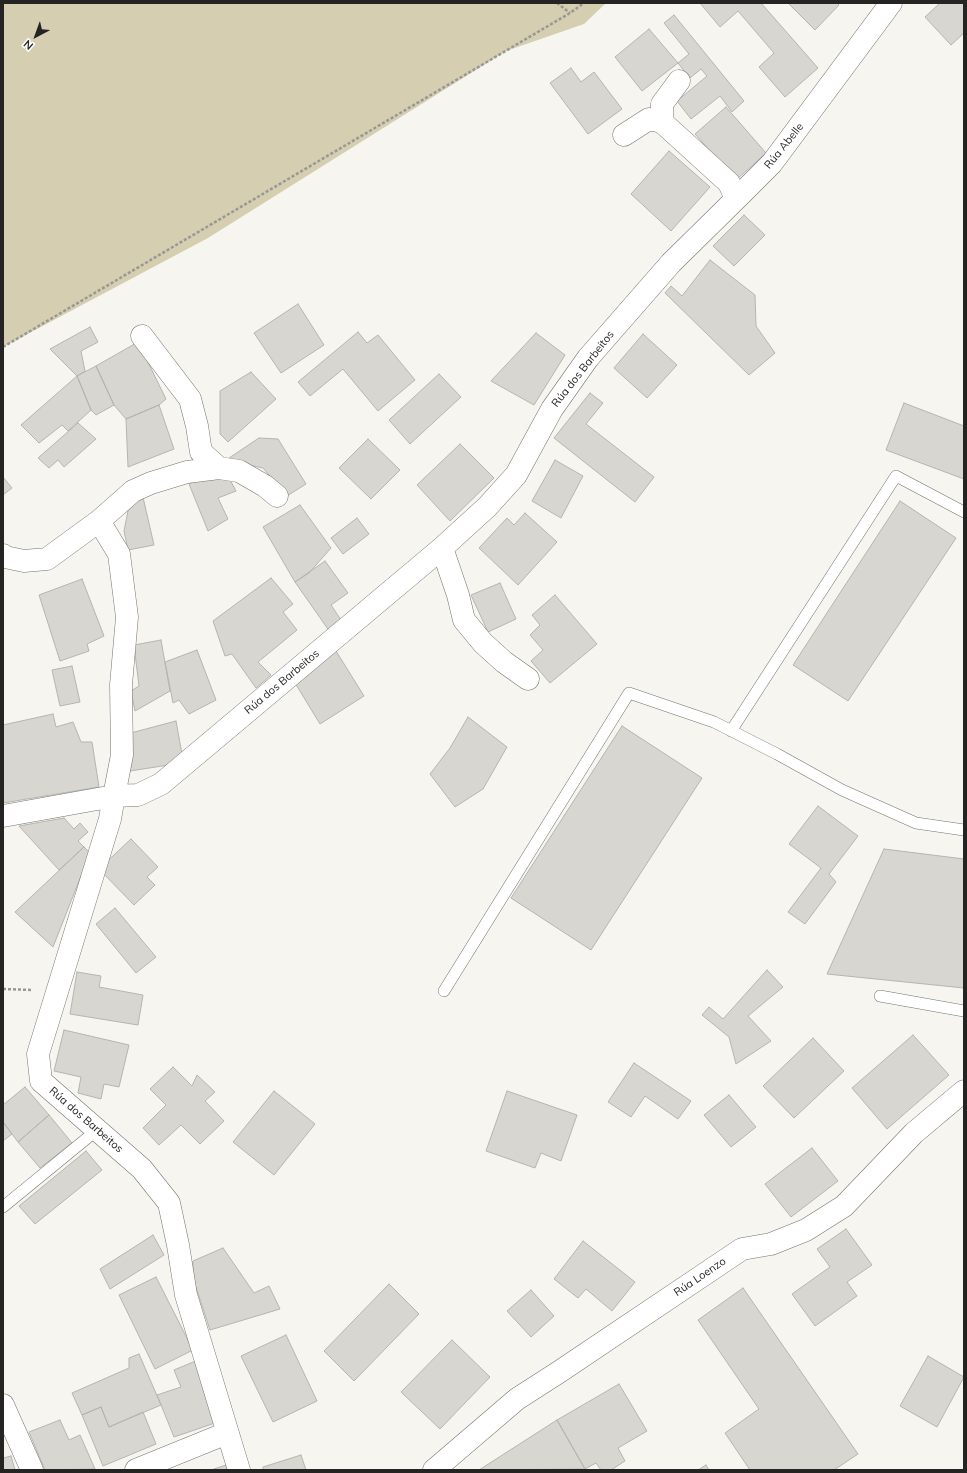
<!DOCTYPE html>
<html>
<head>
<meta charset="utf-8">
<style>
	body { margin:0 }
	#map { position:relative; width:967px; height:1473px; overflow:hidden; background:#f6f5f0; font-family:Mulish,sans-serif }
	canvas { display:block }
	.frame { position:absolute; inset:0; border:4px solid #252423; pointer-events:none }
	.north { position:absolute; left:16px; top:16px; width:40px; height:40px; -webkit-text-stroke:3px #fff; paint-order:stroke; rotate:221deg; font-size:11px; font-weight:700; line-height:16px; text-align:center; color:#252423 }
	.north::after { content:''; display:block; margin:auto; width:14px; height:18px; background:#252423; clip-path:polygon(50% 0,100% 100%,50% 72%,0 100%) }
</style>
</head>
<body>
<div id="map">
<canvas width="967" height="1473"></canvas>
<div class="frame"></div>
<div class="north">N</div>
</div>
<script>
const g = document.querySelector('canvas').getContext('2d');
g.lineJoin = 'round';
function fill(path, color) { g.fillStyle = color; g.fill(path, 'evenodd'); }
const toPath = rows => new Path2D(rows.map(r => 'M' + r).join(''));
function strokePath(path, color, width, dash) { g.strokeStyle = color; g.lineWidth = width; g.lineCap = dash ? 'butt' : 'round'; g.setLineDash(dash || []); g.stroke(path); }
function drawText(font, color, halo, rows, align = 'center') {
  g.font = font + ' Mulish,sans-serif'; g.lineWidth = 4; g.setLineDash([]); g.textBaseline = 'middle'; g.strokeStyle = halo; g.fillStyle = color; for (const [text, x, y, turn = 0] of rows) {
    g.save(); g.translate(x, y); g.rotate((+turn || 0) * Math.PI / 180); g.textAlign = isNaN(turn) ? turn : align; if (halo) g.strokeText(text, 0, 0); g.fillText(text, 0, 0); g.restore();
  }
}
fill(toPath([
	[3,3,606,3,584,24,506,51,208,238,3,347]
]), '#d5ceb1');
const building = toPath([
	[700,3,761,3,818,68,785,97,759,67,774,53,738,11,720,27,700,3],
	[788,3,837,3,839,5,815,30,788,3],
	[940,3,964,3,964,33,951,45,925,17,940,3],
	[674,15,744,101,732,112,720,96,691,119,677,101,707,76,701,69,690,78,678,63,689,54,664,23,674,15],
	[649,29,678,63,642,91,615,57,649,29],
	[571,68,581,82,594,72,622,109,588,134,550,83,571,68],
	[726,107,766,153,736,180,695,134,726,107],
	[669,151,710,187,671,231,631,194,669,151],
	[744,215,765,235,734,266,713,246,744,215],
	[710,260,755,295,756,326,775,353,749,375,665,293,671,286,682,296,710,260],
	[298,304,324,345,281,373,254,333,298,304],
	[90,327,98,342,81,351,85,371,77,376,50,349,90,327],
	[358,332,367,343,378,335,415,380,378,411,343,369,310,396,298,382,358,332],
	[536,333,565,355,534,405,491,381,536,333],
	[643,334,677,365,647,398,614,368,643,334],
	[138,342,166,399,159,405,126,419,114,405,96,366,138,342],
	[96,366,114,405,96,415,91,410,77,376,96,366],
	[251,372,276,399,228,442,220,434,220,391,251,372],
	[439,374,461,397,410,444,389,420,439,374],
	[77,376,91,410,68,431,62,425,39,443,21,425,77,376],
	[590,393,603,403,586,424,654,477,635,502,554,438,590,393],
	[904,403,964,426,964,479,886,450,904,403],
	[159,405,174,449,128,467,126,419,159,405],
	[78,423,96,439,64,467,58,460,49,468,38,458,78,423],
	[259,438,278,439,306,484,287,496,263,468,226,460,259,438],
	[368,439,400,470,371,499,339,468,368,439],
	[460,444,494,478,450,521,417,485,460,444],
	[555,460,583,476,561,518,532,501,555,460],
	[204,476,229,478,236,491,218,498,228,519,208,531,189,484,204,476],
	[3,477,12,488,3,495,3,477],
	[142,493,154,545,128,550,124,531,128,511,142,493],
	[900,501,956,538,848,701,793,665,900,501],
	[300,505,331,548,309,573,295,582,263,527,300,505],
	[525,513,557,542,518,585,479,548,507,518,514,525,525,513],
	[357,518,369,534,343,554,331,538,357,518],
	[325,561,348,593,331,605,343,623,330,632,295,582,325,561],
	[271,578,293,604,283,612,297,630,258,662,271,675,256,688,232,654,225,656,213,621,271,578],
	[82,579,104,636,87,644,89,651,60,661,39,595,82,579],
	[500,583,516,619,488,632,471,595,500,583],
	[555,595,597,644,550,683,531,661,543,650,530,635,540,625,532,615,555,595],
	[161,640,170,691,135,711,131,691,139,686,134,645,161,640],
	[197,650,216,700,189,714,179,700,173,703,165,662,197,650],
	[336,651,364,696,320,724,292,678,336,651],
	[72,666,80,702,60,706,52,670,72,666],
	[53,714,56,727,73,722,81,742,92,742,99,787,3,803,3,725,53,714],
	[468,717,507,747,483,789,455,807,430,774,450,748,468,717],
	[176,721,182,754,175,764,130,771,127,734,176,721],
	[622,726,702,778,591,950,511,898,622,726],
	[818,806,858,836,829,874,836,882,805,924,788,912,821,868,789,844,818,806],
	[64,818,74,829,80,823,88,832,78,841,84,847,59,870,19,826,64,818],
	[131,839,158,867,147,877,155,885,134,905,99,869,131,839],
	[84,847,90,853,53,947,15,912,84,847],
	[884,849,964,859,964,988,827,974,884,849],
	[115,908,156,957,136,973,96,924,115,908],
	[767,970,783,987,748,1016,771,1041,736,1064,729,1037,702,1015,709,1007,723,1019,767,970],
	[77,972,101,976,99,987,143,995,138,1025,70,1014,77,972],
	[64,1030,129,1045,119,1087,104,1084,101,1099,78,1093,81,1077,54,1071,64,1030],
	[913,1035,949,1075,887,1129,852,1088,913,1035],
	[813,1038,844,1071,794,1118,763,1086,813,1038],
	[634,1063,691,1101,678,1119,645,1096,631,1117,608,1102,634,1063],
	[173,1067,192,1086,197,1075,215,1092,205,1101,224,1121,200,1144,181,1125,159,1145,143,1128,166,1105,150,1089,173,1067],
	[25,1087,49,1115,18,1142,3,1122,3,1105,25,1087],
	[274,1091,315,1124,274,1175,233,1142,274,1091],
	[507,1091,577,1115,561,1161,541,1153,535,1168,486,1151,507,1091],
	[729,1095,756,1127,731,1147,704,1115,729,1095],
	[49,1115,72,1143,40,1168,18,1142,49,1115],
	[3,1122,12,1134,3,1141,3,1122],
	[812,1148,838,1181,791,1217,765,1184,812,1148],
	[86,1151,102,1170,35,1224,19,1206,86,1151],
	[846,1229,872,1265,847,1282,857,1296,815,1326,792,1294,830,1267,817,1249,846,1229],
	[153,1235,164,1255,110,1289,100,1269,153,1235],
	[583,1241,635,1282,612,1311,586,1289,578,1298,554,1279,583,1241],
	[223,1248,254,1293,269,1286,280,1309,210,1330,193,1278,193,1261,223,1248],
	[156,1277,193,1350,155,1369,119,1295,156,1277],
	[389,1284,419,1314,354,1381,324,1351,389,1284],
	[743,1288,858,1454,834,1470,750,1470,725,1433,759,1409,698,1320,743,1288],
	[531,1290,554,1316,531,1337,507,1311,531,1290],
	[286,1335,317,1401,273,1422,241,1356,286,1335],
	[452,1340,490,1377,440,1429,401,1392,452,1340],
	[139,1354,161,1405,109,1427,101,1407,82,1415,72,1393,129,1368,129,1358,139,1354],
	[928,1356,964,1377,937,1427,900,1406,928,1356],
	[198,1360,218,1422,174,1437,157,1395,181,1387,174,1370,198,1360],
	[619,1384,647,1431,618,1448,625,1461,611,1470,601,1470,596,1463,585,1469,557,1420,619,1384],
	[101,1407,109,1427,143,1412,156,1444,103,1466,82,1415,101,1407],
	[60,1420,69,1440,80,1435,95,1469,45,1470,29,1432,60,1420],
	[557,1420,585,1469,479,1470,557,1420],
	[301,1455,306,1470,263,1470,263,1467,301,1455],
	[11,1456,15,1470,3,1470,3,1458,11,1456],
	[226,1465,228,1470,211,1470,226,1465],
	[706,1465,709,1470,698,1470,706,1465]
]);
fill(building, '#d7d6d0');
strokePath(building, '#b5b4af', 1);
const service = toPath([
	[731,731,896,476,964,512],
	[444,991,629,693,714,722,777,754,842,790,916,823,964,830],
	[880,996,964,1011],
	[3,1207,97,1130]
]);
const minor = toPath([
	[662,122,662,104,679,81],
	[624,135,649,119,662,122,729,183,736,199,772,163,891,3],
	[142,336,190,399,197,426,201,452,219,468],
	[99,521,133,491,151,483,187,472,219,468,239,471,265,486,277,496],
	[442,548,458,595,464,620,483,643,504,662,528,679],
	[3,555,5,557,24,561,47,559,99,521,119,554,127,617,121,685,122,755,114,796,3,816],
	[3,1405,32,1470],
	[136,1470,227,1433],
	[239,1470,186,1295,178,1245,169,1203,142,1169,41,1081,38,1054,110,819,114,796,138,795,161,784,442,548,487,507,516,475,552,409,588,358,671,263,736,199],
	[434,1470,517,1399,559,1372,742,1249,771,1244,806,1230,844,1206,914,1133,964,1091]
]);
strokePath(service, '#74736e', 12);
strokePath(minor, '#74736e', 23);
strokePath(toPath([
	[557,3,570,13],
	[3,347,570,13,584,3],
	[3,989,32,990]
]), '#989793', 2.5, [3, 2]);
strokePath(service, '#fff', 11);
strokePath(minor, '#fff', 22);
drawText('11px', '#252423', '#fff', [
	["Rúa Abelle",784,146,-51],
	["Rúa dos Barbeitos",583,369,-52],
	["Rúa dos Barbeitos",282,682,-40],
	["Rúa dos Barbeitos",86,1120,41],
	["Rúa Loenzo",700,1277,-34]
]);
</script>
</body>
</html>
